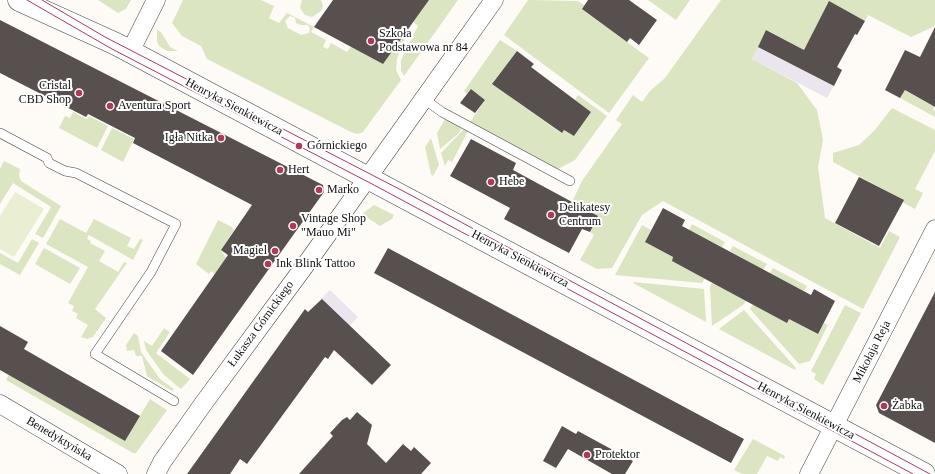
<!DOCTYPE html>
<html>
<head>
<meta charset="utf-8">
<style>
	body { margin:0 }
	canvas { display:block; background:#fefaf5 }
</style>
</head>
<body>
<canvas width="935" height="474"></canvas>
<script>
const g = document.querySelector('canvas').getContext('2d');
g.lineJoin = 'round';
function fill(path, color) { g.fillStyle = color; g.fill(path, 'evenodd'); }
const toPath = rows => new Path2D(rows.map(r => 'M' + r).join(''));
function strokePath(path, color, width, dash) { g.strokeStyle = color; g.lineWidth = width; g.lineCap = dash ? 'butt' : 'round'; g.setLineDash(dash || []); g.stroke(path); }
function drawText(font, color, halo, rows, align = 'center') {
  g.font = font + ' "Times New Roman",serif'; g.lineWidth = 4; g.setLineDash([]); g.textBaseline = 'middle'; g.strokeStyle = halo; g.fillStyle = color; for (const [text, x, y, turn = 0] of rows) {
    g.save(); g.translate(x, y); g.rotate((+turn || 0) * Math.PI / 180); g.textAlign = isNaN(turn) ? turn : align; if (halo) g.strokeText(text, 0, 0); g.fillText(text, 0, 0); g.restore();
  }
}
fill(toPath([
	[766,30,842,70,827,98,752,59],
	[330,290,358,317,337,339,308,312]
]), '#ebe6ed');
fill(toPath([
	[98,0,131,0,126,9,118,13],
	[183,0,261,0,274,6,269,18,279,23,287,13,314,27,311,32,326,40,323,47,328,49,331,43,347,52,373,16,361,52,383,64,411,24,397,59,396,70,401,80,363,132,358,134,351,132,207,59,201,46,182,36,172,23],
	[290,16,295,18,296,23,301,25,308,25,310,28,309,33,301,35,288,28,285,21],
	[302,0,321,0,323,6,321,11,312,17,305,15,300,8],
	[429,0,458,0,404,76,401,71,401,60,418,26,413,22],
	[528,0,578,1,585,6,583,10,649,58,609,113,504,35],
	[648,0,690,0,676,20],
	[721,0,935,0,935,26,911,37,868,15,865,21,829,2,804,50,767,30,752,59,797,83,817,110,823,140,818,167,825,218,880,248,889,231,900,237,863,309,663,201,642,215,612,268,597,269,580,260,594,235,590,232,598,216,572,202,582,181,622,124,616,120,633,95,642,102,650,91,665,78],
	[157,30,161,32,170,47,178,51,167,51,159,46,157,41],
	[500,40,517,51,494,81,510,93,516,101,561,133,564,130,574,136,591,112,575,100,578,95,607,116,575,160,558,169,470,122,485,100,471,89,467,94,464,91],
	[905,90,934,107,933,110,935,111,935,117,900,98],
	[892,108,935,130,935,151,915,189,923,193,915,209,902,202,903,200,833,162,833,153,859,145,874,131],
	[73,112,87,119,89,116,108,126,97,148,59,128,65,116,70,118],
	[445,119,462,128,458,134,440,149,437,133],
	[112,128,134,139,123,162,101,150],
	[464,129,468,131,452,162,448,160,445,166,441,153],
	[431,138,439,165,433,176,431,174,425,147],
	[4,161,20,169,19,176,21,181,61,206,43,238,35,234,51,207,13,183,0,204,0,169],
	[374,205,394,215,392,219,380,226,362,214],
	[60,219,86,233,94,219,131,238,127,246,134,249,140,239,143,240,133,260,89,235,87,239,91,241,90,243,105,251,99,261,118,272,124,262,127,263,95,309,106,318,93,337,87,339,81,337,88,325,76,318,78,314,72,311,74,306,68,303,88,267,46,244],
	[218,220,232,227,234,230,221,250,226,258,215,274,211,271,209,274,196,264],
	[692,224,725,242,722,247,689,230],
	[642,225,651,230,645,242,673,257,672,261,705,278,702,283,615,275],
	[32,239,39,243,20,275,0,264,0,253,18,263],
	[733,246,767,264,763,270,730,251],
	[44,248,80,268,70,284,35,264],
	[773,268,807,286,804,291,770,273],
	[634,282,704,289,706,322,633,283],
	[712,282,746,301,743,305,712,326,710,287],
	[753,304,789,319,817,334,824,323,828,325,810,361,799,364,750,309],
	[845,305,861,313,823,385,814,379,816,374,811,371],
	[744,310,796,368,795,370,719,329],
	[164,328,170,332,156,353,190,379,181,389,164,375,146,350,144,341,152,346],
	[134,333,138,336,141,352,160,379,174,389,172,391,147,376,142,356,136,356,134,350,127,351,126,345],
	[9,375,125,441,150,399,167,410,136,453,133,453,6,380],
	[753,439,785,456,784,459,780,457,778,461,767,456,757,474,743,474,734,470]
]), '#dce5c1');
fill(toPath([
	[15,192,44,209,14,257,0,249,0,216]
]), '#eaeed2');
fill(toPath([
	[333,0,429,0,383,64,314,27],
	[588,0,629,0,657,20,639,45,630,38,627,42,582,9],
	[829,1,865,21,857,35,855,34,837,67,842,70,834,86,758,47,766,30,804,50],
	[0,20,323,185,324,192,193,375,161,351,228,255,221,250,252,205,133,143,135,138,88,114,86,117,0,73],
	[935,27,935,107,905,90,900,98,885,90,905,50,920,57],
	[517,51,534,64,531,67,591,112,574,136,564,130,562,133,492,84],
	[471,89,485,100,475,113,460,103],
	[471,139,516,163,513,170,598,216,590,232,582,229,569,253,504,219,510,208,450,176],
	[859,177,904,200,879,246,835,223],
	[663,208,685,220,682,226,811,295,814,289,835,301,818,334,789,319,787,323,746,301,672,261,673,257,645,242],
	[388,248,744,439,731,463,374,273],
	[935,292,935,443,879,413,876,405],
	[322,299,391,365,372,385,334,350,328,359,325,357,247,464,240,459,230,474,187,474,305,309,308,312],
	[0,326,28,342,24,349,140,416,125,441,0,370],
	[357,412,372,425,367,444,386,463,403,444,411,451,414,447,431,463,421,474,299,474,333,436,330,433,342,420,347,417,350,420],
	[562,426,576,434,578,431,633,461,625,474,612,474,568,449,556,468,543,461]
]), '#58504e');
const service = toPath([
	[424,99,442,112,570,181],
	[0,133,47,158,49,163,65,171,76,173,176,224,151,272,95,354,174,401]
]);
const minor = toPath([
	[130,52,156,0],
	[0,404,118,474],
	[156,474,162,462,203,404,312,256,494,0],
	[809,474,935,229]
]);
const tertiary = toPath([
	[19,0,116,44,924,474]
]);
strokePath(service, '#434343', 10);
strokePath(minor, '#434343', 19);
strokePath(tertiary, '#434343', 23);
strokePath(service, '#fff', 9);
strokePath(minor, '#fff', 18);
strokePath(tertiary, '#fff', 22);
strokePath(toPath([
	[27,0,112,49,374,185,913,474],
	[42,0,105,37,405,192,930,474]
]), '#b13858', 1);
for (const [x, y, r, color] of [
	[371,41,4,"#b13858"],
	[79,93,4,"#b13858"],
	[110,106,4,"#b13858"],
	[221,138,4,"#b13858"],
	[299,146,4,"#b13858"],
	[280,170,4,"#b13858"],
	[491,182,4,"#b13858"],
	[319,190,4,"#b13858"],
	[551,215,4,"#b13858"],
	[293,226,4,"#b13858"],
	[275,251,4,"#b13858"],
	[268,264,4,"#b13858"],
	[884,406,4,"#b13858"],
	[587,455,4,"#b13858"]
]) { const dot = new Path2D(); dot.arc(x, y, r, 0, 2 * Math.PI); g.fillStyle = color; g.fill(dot); strokePath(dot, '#fff', 1.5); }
drawText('12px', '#101010', '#fff', [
	["Szkoła",379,34],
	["Podstawowa nr 84",379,48],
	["Cristal",71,86,"right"],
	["CBD Shop",71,100,"right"],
	["Aventura Sport",118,106],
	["Igła Nitka",213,138,"right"],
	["Górnickiego",307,146],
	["Hert",288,170],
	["Hebe",499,182],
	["Marko",327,190],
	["Delikatesy",559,208],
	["Centrum",559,222],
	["Vintage Shop",301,219],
	["\"Mauo Mi\"",301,233],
	["Magiel",267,251,"right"],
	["Ink Blink Tattoo",276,264],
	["Żabka",892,406],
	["Protektor",595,455]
], 'left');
drawText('12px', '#101010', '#fff', [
	["Henryka Sienkiewicza",234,107,28],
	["Henryka Sienkiewicza",520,259,28],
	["Łukasza Górnickiego",261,324,-54],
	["Mikołaja Reja",872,352,-63],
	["Henryka Sienkiewicza",806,411,28],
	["Benedyktyńska",59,439,31]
]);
</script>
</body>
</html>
